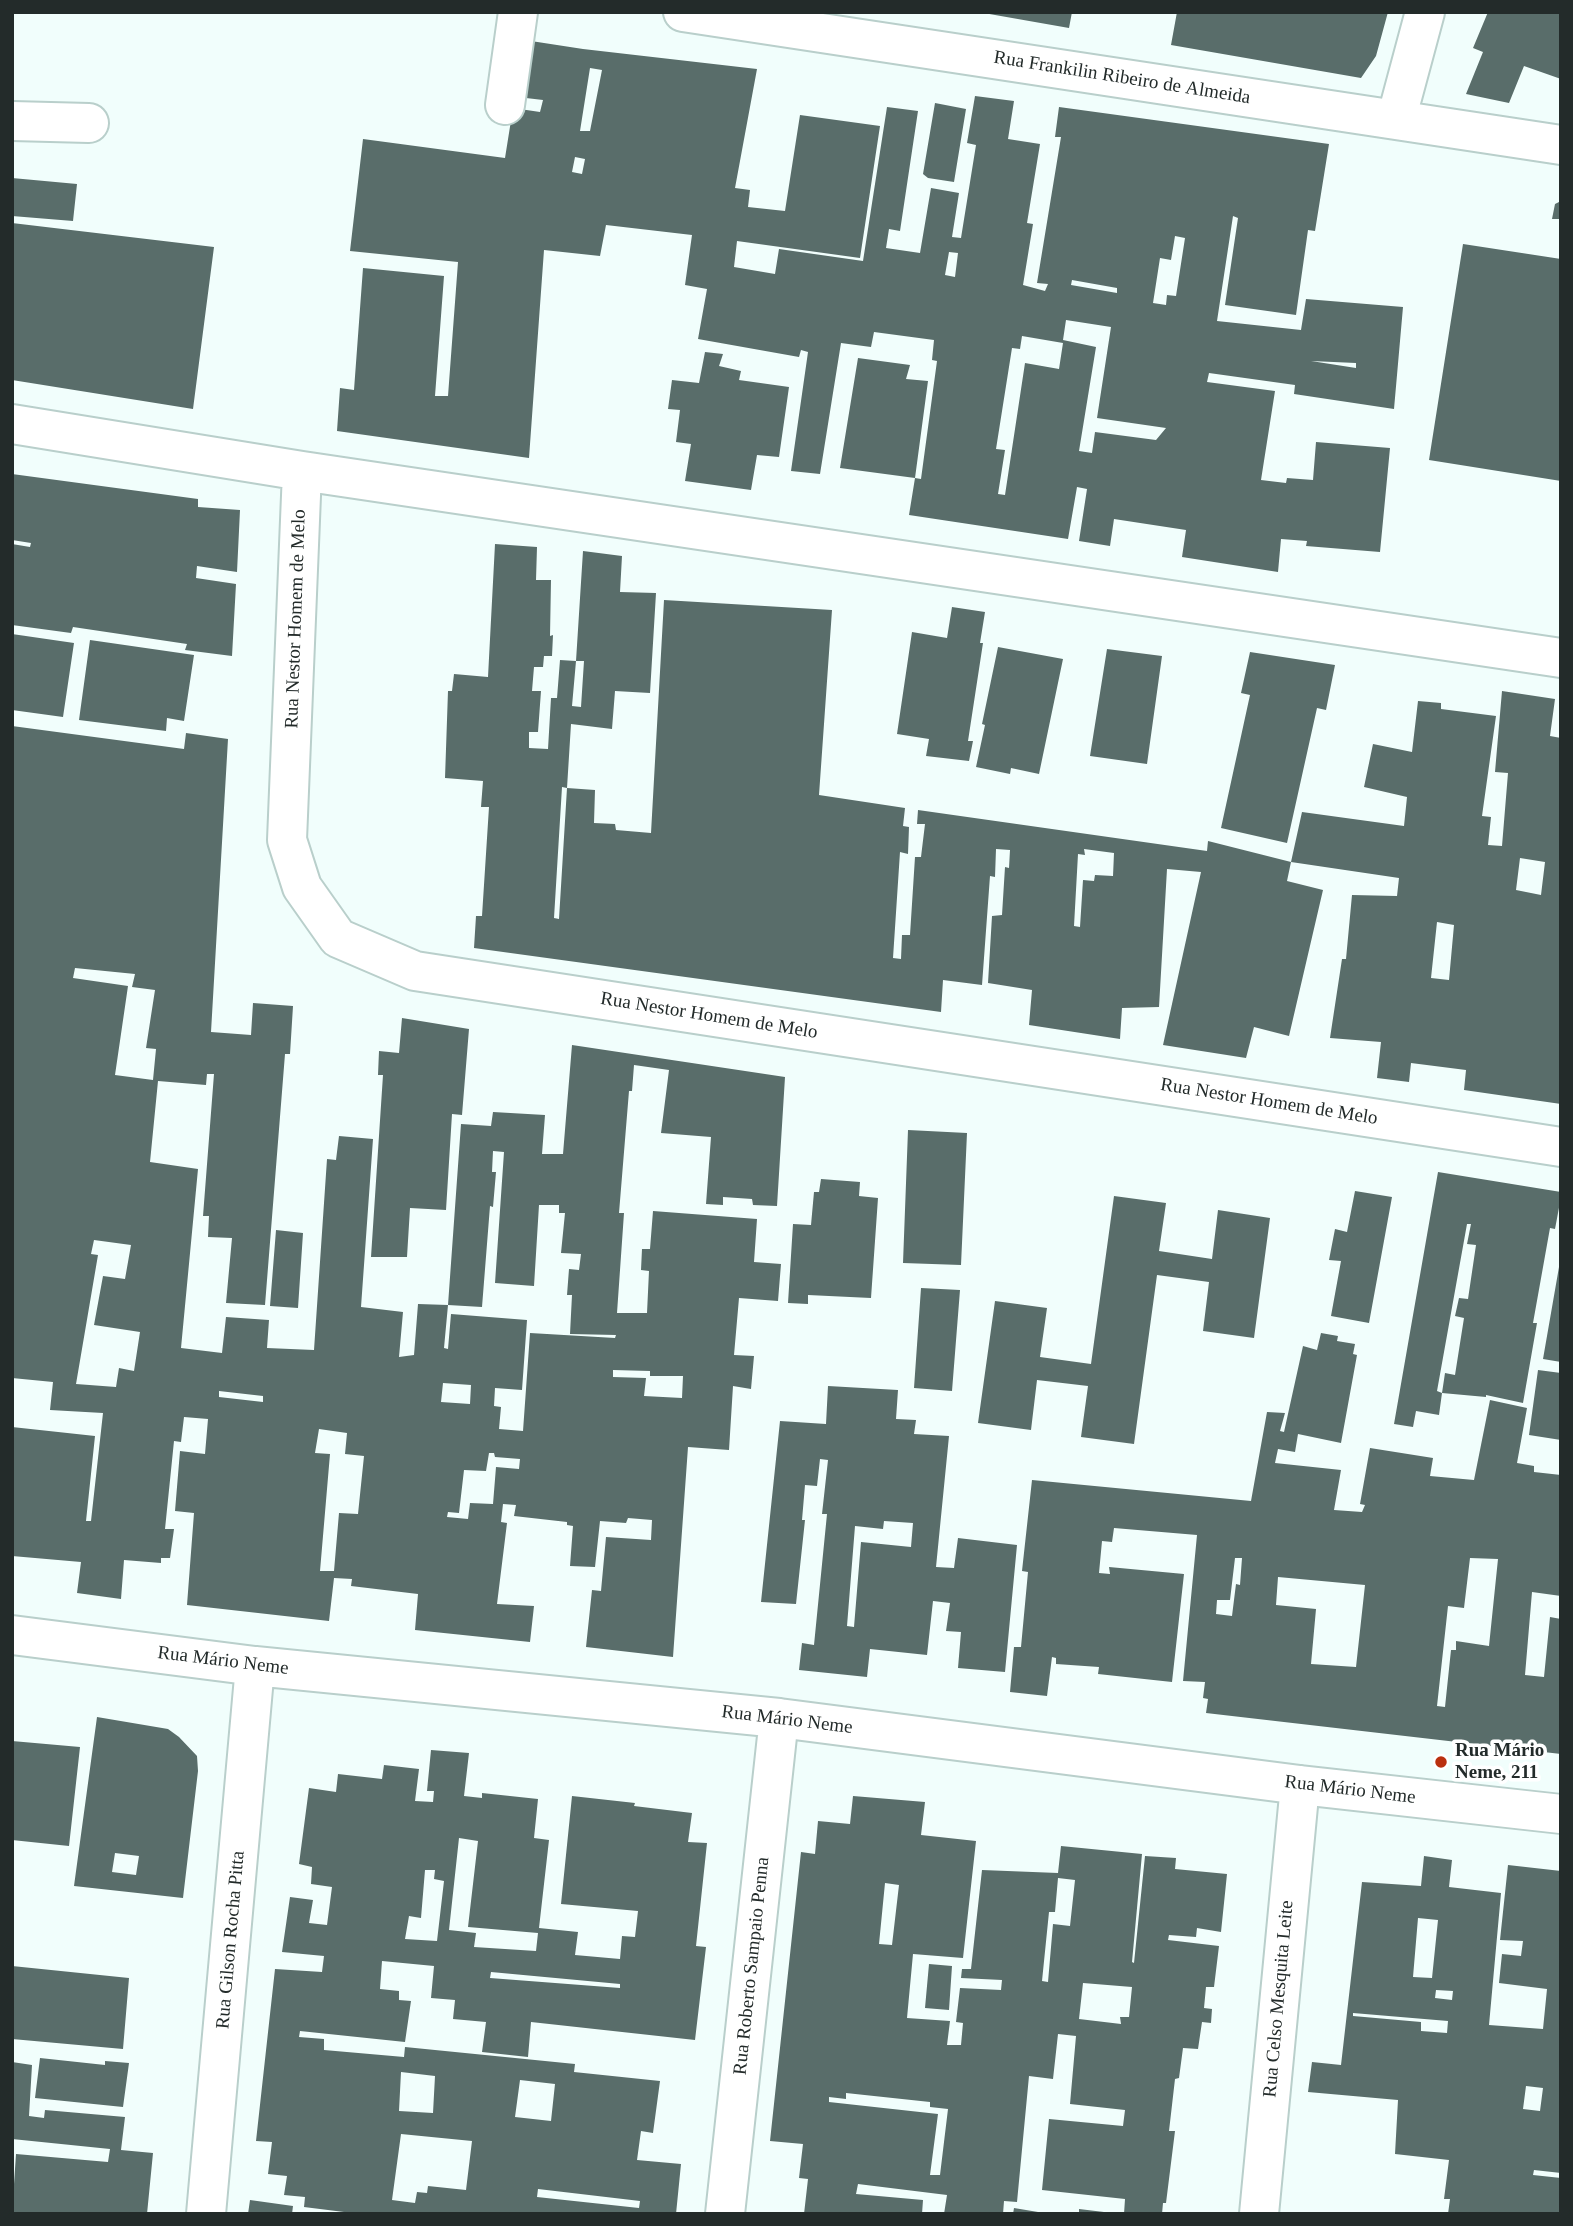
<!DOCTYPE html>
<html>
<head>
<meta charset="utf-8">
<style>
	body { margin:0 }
	#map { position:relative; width:1573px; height:2226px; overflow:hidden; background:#f1fefc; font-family:Georgia,serif }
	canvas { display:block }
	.frame { position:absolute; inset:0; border:14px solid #232b2a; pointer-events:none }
</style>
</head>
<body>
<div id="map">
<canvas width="1573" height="2226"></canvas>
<div class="frame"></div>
</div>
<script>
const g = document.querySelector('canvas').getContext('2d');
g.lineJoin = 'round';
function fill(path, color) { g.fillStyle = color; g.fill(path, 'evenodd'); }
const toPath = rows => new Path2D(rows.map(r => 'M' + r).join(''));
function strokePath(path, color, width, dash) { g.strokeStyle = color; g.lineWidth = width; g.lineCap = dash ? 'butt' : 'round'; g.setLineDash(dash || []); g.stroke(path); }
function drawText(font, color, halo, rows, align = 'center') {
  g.font = font + ' Georgia,serif'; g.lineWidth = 7; g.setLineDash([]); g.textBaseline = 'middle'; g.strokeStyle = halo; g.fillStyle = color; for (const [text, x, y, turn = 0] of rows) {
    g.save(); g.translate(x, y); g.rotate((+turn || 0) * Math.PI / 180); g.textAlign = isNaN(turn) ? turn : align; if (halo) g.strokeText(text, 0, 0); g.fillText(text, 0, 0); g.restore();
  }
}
fill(toPath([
	[978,12,1072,12,1069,28],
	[1177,12,1388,12,1376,56,1361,78,1171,45],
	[1488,12,1561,12,1561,79,1524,66,1509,103,1466,94,1483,52,1473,48],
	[518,39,583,49,757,69,735,188,750,190,748,207,785,211,800,115,880,126,860,258,737,241,734,267,775,274,779,249,863,261,887,107,918,111,900,231,889,229,886,248,920,253,931,188,959,193,952,237,961,238,976,145,967,143,975,96,1014,101,1008,139,1040,144,1027,223,1033,224,1023,285,1045,291,1048,284,1037,283,1061,137,1055,137,1059,107,1329,144,1315,231,1308,230,1296,315,1225,305,1238,218,1233,216,1217,321,1301,330,1306,299,1403,307,1394,409,1294,394,1295,385,1209,373,1207,382,1275,391,1261,480,1286,483,1287,478,1313,480,1316,442,1390,448,1380,552,1306,546,1307,541,1281,539,1278,572,1182,557,1186,530,1114,519,1110,546,1079,541,1087,489,1077,487,1068,539,909,515,915,478,921,479,937,361,932,360,934,340,874,332,871,347,841,343,820,474,791,471,808,352,801,350,799,357,698,339,707,289,685,285,692,235,606,225,600,256,544,250,529,458,337,431,340,388,354,390,363,268,444,276,435,396,448,396,458,262,350,251,363,139,505,158,513,108,540,112,543,100,509,96],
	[590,68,602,70,590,131,580,131],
	[575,157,585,159,582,174,572,172],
	[1175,236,1185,238,1176,296,1167,295,1166,305,1153,303,1160,258,1171,260],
	[949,252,958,253,955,277,945,275],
	[1072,280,1117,288,1117,293,1071,285],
	[1066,320,1111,327,1097,418,1166,428,1156,440,1095,432,1092,453,1079,451,1096,347,1063,340],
	[1022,336,1063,343,1059,369,1025,363,1005,495,998,494,1005,450,996,449,1012,348,1020,349],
	[1311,361,1356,363,1356,368],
	[935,103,966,109,954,182,928,178,923,174],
	[12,178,77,184,73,221,12,216],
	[1561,201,1561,219,1552,219,1555,204],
	[12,223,214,247,193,409,12,380],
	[1463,244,1561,259,1561,481,1429,460],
	[705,352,723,354,719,366,741,371,739,380,789,387,779,457,757,455,751,490,685,481,691,444,676,442,680,410,668,409,672,380,699,383],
	[858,358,910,365,906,379,928,381,915,478,840,468],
	[12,474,198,499,198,507,240,510,237,572,197,566,196,578,236,584,232,656,185,650,187,644,73,627,71,633,12,625,12,544,30,547,31,543,12,540],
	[495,544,537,547,536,580,551,580,550,636,553,635,552,656,544,656,543,667,534,667,532,691,541,691,538,732,529,732,529,748,548,749,551,698,557,698,560,660,576,661,572,706,581,707,584,661,576,661,583,551,622,556,620,592,656,593,650,693,615,691,612,729,571,724,567,788,562,787,554,918,559,919,567,788,595,790,594,823,615,824,616,830,651,833,664,600,832,610,819,795,905,808,903,826,909,827,908,854,900,852,893,958,901,959,902,935,910,935,915,857,921,857,925,824,917,824,918,810,1207,851,1208,841,1291,862,1287,881,1323,890,1289,1036,1254,1027,1246,1058,1163,1045,1201,872,1167,869,1159,1007,1122,1008,1120,1039,1029,1025,1032,990,988,983,992,916,1002,915,1005,867,1009,868,1010,850,996,849,995,877,990,876,982,985,943,980,941,1012,474,948,476,916,482,916,489,807,481,807,483,781,445,778,448,691,452,691,454,674,488,677],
	[1084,849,1114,853,1113,876,1095,875,1094,881,1083,880,1080,927,1074,926,1078,854,1085,855],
	[952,607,985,612,980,643,983,643,968,741,973,741,969,761,926,756,929,739,897,734,912,632,947,638],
	[12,634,74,643,63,717,12,710],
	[90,640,194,655,184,721,167,718,166,731,79,720],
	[998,647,1063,659,1039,774,1011,768,1010,774,976,767,985,725,982,724],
	[1107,649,1162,656,1147,764,1090,756],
	[1250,652,1335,665,1326,710,1317,708,1287,843,1221,828,1250,695,1241,693],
	[1502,691,1555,699,1550,736,1561,738,1561,1104,1464,1090,1466,1070,1411,1063,1409,1082,1377,1078,1381,1042,1330,1038,1342,959,1346,959,1352,895,1397,896,1399,878,1291,862,1302,812,1404,826,1407,797,1364,787,1373,744,1412,752,1418,701,1441,703,1441,709,1496,716,1482,816,1491,817,1488,845,1502,846,1508,773,1495,772],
	[1520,858,1545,862,1541,895,1516,890],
	[1437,922,1454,925,1449,980,1431,978],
	[12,726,184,749,186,733,228,739,211,1032,251,1035,253,1003,293,1006,290,1054,285,1054,265,1305,226,1303,232,1238,208,1237,209,1216,203,1216,214,1074,207,1074,206,1085,158,1081,150,1162,198,1169,181,1348,222,1353,226,1317,269,1320,267,1348,314,1350,327,1159,336,1160,339,1136,373,1139,361,1307,403,1312,399,1357,414,1355,418,1304,448,1305,444,1348,448,1349,451,1314,527,1320,522,1390,495,1388,494,1406,501,1407,499,1429,523,1431,530,1333,615,1338,616,1335,570,1334,572,1295,567,1295,569,1269,579,1270,581,1254,561,1253,565,1213,559,1213,559,1205,539,1205,534,1286,495,1283,504,1152,493,1151,492,1172,496,1172,493,1207,490,1206,482,1307,448,1305,461,1124,491,1126,493,1112,545,1115,542,1154,563,1154,572,1045,785,1077,777,1206,753,1205,752,1199,723,1197,723,1205,706,1204,711,1137,661,1133,669,1070,634,1065,632,1091,629,1091,619,1213,624,1213,617,1313,647,1313,649,1271,641,1270,642,1249,650,1249,653,1211,757,1219,754,1262,781,1264,778,1301,739,1298,734,1355,754,1356,751,1389,733,1386,729,1450,688,1447,673,1657,586,1647,592,1590,601,1591,606,1537,651,1540,652,1520,628,1518,626,1523,600,1521,595,1567,570,1566,573,1526,567,1525,567,1522,514,1516,516,1505,503,1504,501,1522,507,1523,497,1604,534,1606,530,1642,415,1630,418,1594,351,1586,352,1579,334,1578,329,1621,187,1605,194,1513,175,1511,180,1451,205,1454,208,1419,184,1417,181,1442,174,1441,165,1529,174,1529,170,1558,161,1558,161,1563,124,1560,121,1599,77,1593,81,1562,12,1556,12,1427,95,1436,86,1521,91,1521,103,1413,50,1410,53,1382,12,1378],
	[75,968,135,974,132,987,155,990,146,1048,156,1049,153,1080,115,1075,128,986,73,978],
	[94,1240,131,1245,125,1279,103,1276,94,1325,140,1332,134,1371,119,1368,116,1387,76,1384,98,1255,91,1254],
	[613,1370,650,1371,650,1376,683,1376,682,1398,644,1396,646,1378,613,1377],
	[443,1383,471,1385,470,1404,441,1402],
	[219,1391,263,1396,263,1402,219,1397],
	[319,1429,347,1433,345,1454,364,1456,358,1514,339,1513,334,1571,320,1571,330,1454,315,1453],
	[489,1453,494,1453,495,1457,520,1459,519,1469,496,1467,493,1504,470,1503,468,1519,447,1517,448,1512,459,1513,464,1470,486,1471],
	[402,1018,469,1029,462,1115,452,1114,446,1210,410,1208,407,1257,371,1257,383,1075,378,1075,379,1051,399,1053],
	[908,1130,967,1133,961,1265,903,1263],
	[1438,1172,1561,1192,1561,1197,1555,1229,1550,1228,1533,1323,1537,1323,1523,1403,1486,1395,1486,1397,1442,1393,1445,1373,1455,1375,1464,1318,1455,1316,1459,1298,1468,1299,1476,1245,1467,1244,1471,1224,1467,1224,1437,1391,1442,1393,1439,1415,1416,1411,1413,1427,1394,1424],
	[821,1179,860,1182,859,1196,878,1198,871,1298,808,1295,808,1304,788,1303,793,1224,811,1225,814,1192,819,1192],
	[1355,1191,1392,1197,1369,1323,1331,1316,1341,1261,1329,1260,1335,1229,1347,1232],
	[1114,1196,1166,1203,1159,1251,1212,1259,1218,1210,1270,1218,1254,1338,1203,1331,1209,1282,1157,1275,1134,1444,1081,1437,1088,1386,1037,1380,1031,1430,978,1423,995,1301,1047,1308,1040,1357,1091,1364],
	[276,1230,303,1233,298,1308,270,1306],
	[1559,1267,1561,1267,1561,1362,1543,1359],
	[921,1288,960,1290,952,1391,914,1388],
	[1321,1333,1338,1336,1337,1341,1355,1344,1353,1354,1357,1355,1341,1443,1298,1434,1295,1452,1278,1449,1275,1463,1341,1470,1334,1510,1362,1512,1365,1505,1360,1504,1370,1448,1433,1458,1430,1476,1474,1480,1490,1400,1527,1408,1517,1463,1534,1466,1534,1472,1561,1475,1561,1596,1532,1592,1525,1675,1544,1677,1550,1617,1561,1619,1561,1754,1206,1713,1208,1699,1203,1698,1205,1682,1183,1681,1197,1535,1114,1528,1112,1542,1102,1541,1099,1573,1110,1574,1109,1567,1184,1574,1172,1682,1098,1674,1099,1667,1056,1664,1056,1658,1052,1657,1047,1696,1010,1692,1014,1647,1021,1647,1028,1572,1022,1571,1032,1480,1251,1501,1267,1412,1285,1413,1280,1431,1284,1432,1303,1346,1317,1350],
	[1235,1558,1242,1558,1240,1585,1236,1584,1232,1616,1216,1614,1217,1600,1230,1600],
	[1470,1558,1498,1559,1489,1646,1456,1641,1456,1650,1451,1650,1445,1707,1437,1706,1448,1606,1464,1608],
	[1278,1577,1365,1585,1356,1667,1311,1664,1316,1609,1276,1605],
	[1538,1370,1561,1373,1561,1440,1529,1435],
	[828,1386,898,1390,896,1419,916,1420,914,1434,949,1436,936,1567,954,1568,958,1538,1017,1545,1005,1672,958,1668,961,1632,946,1631,950,1603,933,1601,927,1655,870,1649,867,1677,799,1670,802,1643,814,1645,827,1514,822,1514,828,1460,820,1459,817,1486,805,1485,802,1520,805,1520,796,1604,761,1602,780,1421,826,1424],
	[884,1521,913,1523,911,1547,861,1542,854,1627,847,1626,855,1526,883,1529],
	[97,1717,168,1729,179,1737,197,1756,198,1771,183,1898,74,1886],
	[115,1853,139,1856,136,1875,112,1872],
	[12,1741,80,1747,69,1846,12,1840],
	[431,1750,469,1753,464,1796,482,1798,482,1793,538,1799,534,1838,549,1840,539,1928,578,1932,575,1955,620,1959,622,1936,635,1937,638,1911,561,1904,572,1796,635,1803,634,1806,692,1813,688,1842,707,1843,696,1946,706,1947,695,2040,531,2022,528,2057,482,2052,486,2022,453,2019,455,2000,431,1998,434,1966,382,1961,380,1989,399,1991,399,2000,411,2001,405,2042,300,2031,299,2037,324,2039,324,2050,404,2057,405,2047,575,2064,574,2072,660,2081,653,2133,641,2131,637,2160,681,2164,676,2214,360,2214,304,2207,305,2197,284,2195,287,2176,268,2174,272,2142,256,2141,275,1969,322,1972,324,1956,282,1952,290,1897,313,1900,309,1923,327,1925,332,1887,311,1884,312,1867,299,1864,309,1788,336,1792,338,1774,382,1779,384,1765,419,1769,415,1801,433,1802,434,1791,427,1791],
	[459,1838,478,1841,468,1927,538,1933,536,1951,474,1947,476,1933,449,1930],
	[425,1870,435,1870,434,1879,444,1881,437,1941,405,1939,409,1916,421,1918],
	[491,1972,620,1984,620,1988,490,1978],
	[401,2072,435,2076,433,2113,399,2111],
	[520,2080,555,2084,551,2121,515,2117],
	[401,2134,472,2141,466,2190,428,2186,427,2193,417,2192,415,2203,392,2200],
	[538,2189,640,2201,639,2208,537,2197],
	[853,1796,925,1802,921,1835,976,1841,963,1958,913,1954,907,2018,950,2021,947,2045,961,2045,963,2023,956,2022,960,1988,1001,1990,1002,1980,961,1978,962,1969,971,1969,982,1870,1058,1873,1061,1846,1142,1854,1132,1962,1134,1963,1145,1856,1176,1858,1175,1869,1227,1874,1221,1932,1197,1928,1196,1937,1169,1935,1168,1940,1219,1946,1214,1987,1206,1987,1204,2008,1212,2009,1211,2023,1202,2022,1198,2049,1183,2048,1179,2078,1175,2079,1169,2131,1175,2131,1166,2203,1163,2203,1162,2214,1124,2214,1125,2199,1042,2190,1049,2119,1123,2126,1125,2110,1070,2104,1076,2036,1058,2034,1053,2079,1029,2076,1017,2202,1004,2201,1003,2214,944,2214,947,2195,858,2184,856,2194,923,2200,922,2214,804,2214,808,2179,799,2178,803,2144,770,2141,801,1852,815,1854,818,1821,850,1824],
	[1058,1878,1075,1880,1070,1926,1053,1924,1048,1982,1042,1981,1049,1912,1055,1912],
	[885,1883,899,1885,892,1945,879,1944],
	[1083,1983,1132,1987,1129,2017,1120,2017,1121,2024,1079,2019],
	[846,2093,930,2102,930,2107,948,2109,940,2175,930,2175,938,2114,829,2102,829,2097,846,2099],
	[1424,1856,1452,1860,1449,1887,1501,1893,1489,2025,1543,2029,1547,1989,1499,1983,1502,1954,1521,1956,1523,1941,1500,1940,1508,1865,1561,1871,1561,2173,1534,2170,1533,2175,1561,2178,1561,2214,1448,2214,1450,2199,1444,2199,1449,2160,1395,2154,1398,2100,1308,2092,1312,2062,1341,2065,1362,1882,1421,1886],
	[1418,1918,1438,1920,1432,1978,1413,1977],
	[1436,1990,1453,1991,1452,2000,1435,1998],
	[1353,2013,1448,2021,1447,2033,1421,2031,1421,2022,1353,2016],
	[1526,2086,1543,2088,1540,2111,1523,2109],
	[929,1964,952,1966,949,2010,925,2008],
	[12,1966,129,1978,123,2049,12,2039],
	[40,2058,105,2065,105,2061,129,2063,123,2107,35,2098],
	[12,2062,32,2065,29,2116,44,2118,45,2110,125,2117,121,2150,153,2153,147,2214,12,2214,16,2154,108,2162,110,2149,12,2139],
	[250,2200,293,2206,292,2214,248,2214],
	[1014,2208,1038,2212,1038,2214,1013,2214],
	[1079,2209,1104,2212,1104,2214,1079,2214]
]), '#596d6a');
const minor = toPath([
	[683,12,1561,145],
	[505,105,518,12],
	[1396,120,1425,12],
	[12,121,89,123],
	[12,424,302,471,1561,658],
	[302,471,287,840,302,887,338,938,415,971,1561,1147],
	[12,1635,255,1666,779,1718,1300,1785,1561,1814],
	[206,2214,255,1666],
	[725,2214,779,1718],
	[1259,2214,1300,1785]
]);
strokePath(minor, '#b9cfcb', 42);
strokePath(minor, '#fff', 38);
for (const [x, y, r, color] of [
	[1441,1762,7,"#ba300f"]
]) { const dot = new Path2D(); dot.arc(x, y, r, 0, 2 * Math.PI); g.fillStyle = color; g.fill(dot); strokePath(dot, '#fff', 2.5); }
drawText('19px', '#232b2a', '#fff', [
	["Rua Frankilin Ribeiro de Almeida",1122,78,9],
	["Rua Nestor Homem de Melo",296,619,-88],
	["Rua Nestor Homem de Melo",709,1016,9],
	["Rua Nestor Homem de Melo",1269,1102,9],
	["Rua Mário Neme",223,1661,7],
	["Rua Mário Neme",787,1720,7],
	["Rua Mário Neme",1350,1790,7],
	["Rua Gilson Rocha Pitta",231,1940,-85],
	["Rua Roberto Sampaio Penna",752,1966,-84],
	["Rua Celso Mesquita Leite",1279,1999,-85]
]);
drawText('bold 19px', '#232b2a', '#fff', [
	["Rua Mário",1455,1751],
	["Neme, 211",1455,1773]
], 'left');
</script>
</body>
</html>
